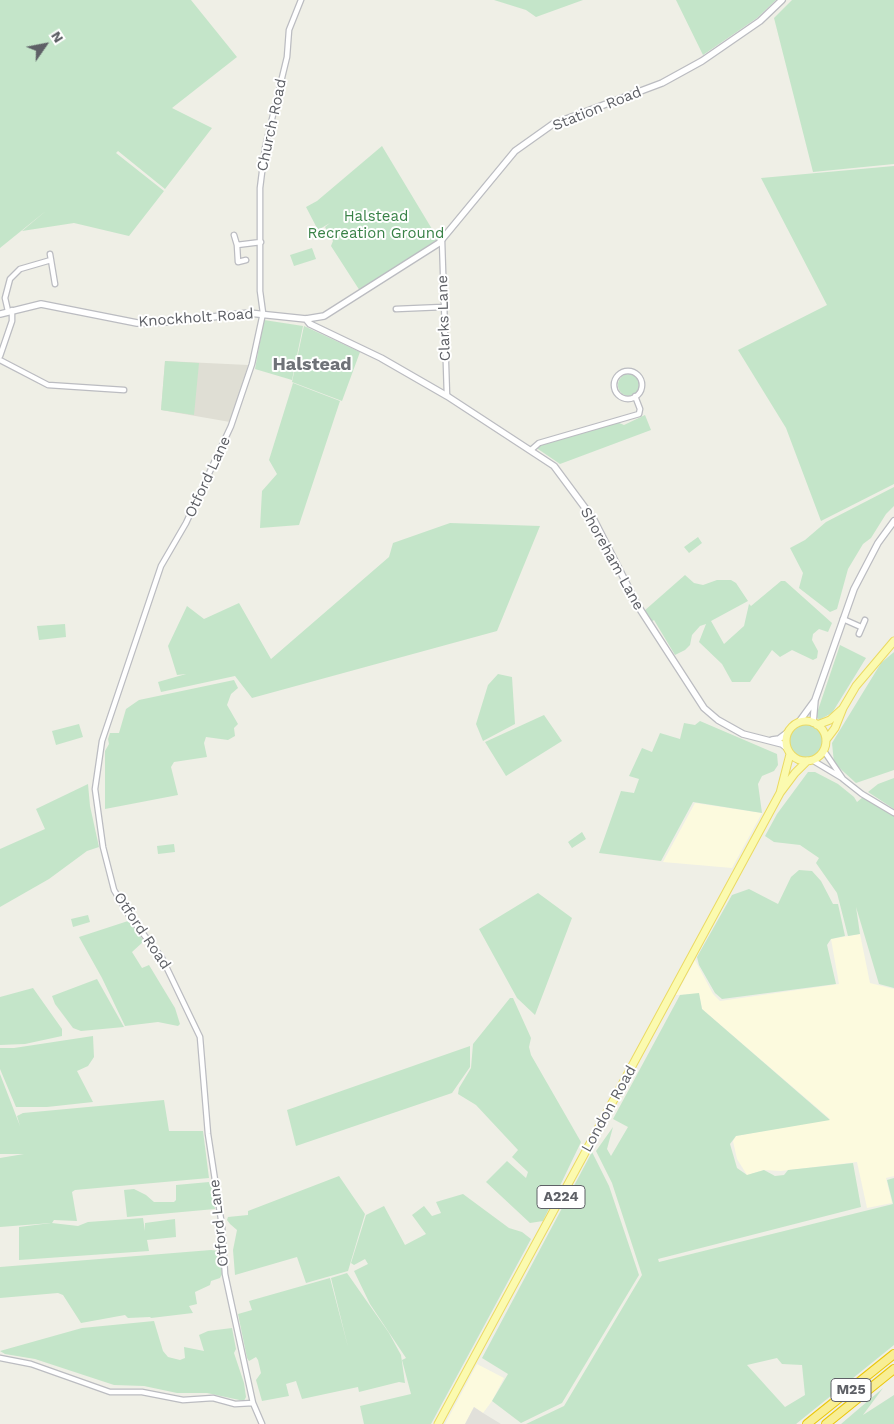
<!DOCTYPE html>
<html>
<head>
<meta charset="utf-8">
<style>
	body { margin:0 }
	#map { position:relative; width:894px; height:1424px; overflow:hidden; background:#efefe6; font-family:"Work Sans",sans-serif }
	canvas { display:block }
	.north { position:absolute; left:20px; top:20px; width:50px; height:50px; -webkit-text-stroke:4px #fff; paint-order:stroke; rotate:57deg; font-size:14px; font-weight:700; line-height:20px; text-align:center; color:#5e6066 }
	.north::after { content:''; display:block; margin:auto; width:18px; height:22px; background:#5e6066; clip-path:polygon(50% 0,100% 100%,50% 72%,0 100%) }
</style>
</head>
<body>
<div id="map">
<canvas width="894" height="1424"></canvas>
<div class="north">N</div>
</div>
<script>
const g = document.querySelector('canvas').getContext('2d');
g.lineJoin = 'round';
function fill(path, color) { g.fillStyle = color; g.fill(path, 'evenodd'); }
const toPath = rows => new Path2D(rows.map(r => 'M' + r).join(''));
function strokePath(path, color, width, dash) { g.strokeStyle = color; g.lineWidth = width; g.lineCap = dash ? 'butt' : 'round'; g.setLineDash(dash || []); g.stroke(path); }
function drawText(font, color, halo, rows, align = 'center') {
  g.font = font + ' "Work Sans",sans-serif'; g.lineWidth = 4; g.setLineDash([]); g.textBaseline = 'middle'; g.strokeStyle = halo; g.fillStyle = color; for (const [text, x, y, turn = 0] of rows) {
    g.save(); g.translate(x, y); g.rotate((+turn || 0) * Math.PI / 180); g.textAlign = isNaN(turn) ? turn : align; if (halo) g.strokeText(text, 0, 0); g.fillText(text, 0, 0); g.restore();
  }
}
fill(toPath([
	[695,803,762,813,732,868,663,862],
	[860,934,870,983,894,989,894,1176,886,1178,892,1203,867,1208,857,1162,781,1171,764,1170,747,1175,737,1159,733,1141,736,1136,830,1119,702,1009,699,994,676,995,695,960,713,994,720,1001,839,984,831,939],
	[477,1364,504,1378,492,1401,483,1413,474,1407,465,1424,445,1424]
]), '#fcfade');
fill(toPath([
	[474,1407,483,1413,501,1424,465,1424]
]), '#e1e0da');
fill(toPath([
	[165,361,248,365,230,422,161,410]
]), '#dfded4');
fill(toPath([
	[0,0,191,0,237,57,172,108,212,128,165,189,118,151,116,153,164,191,129,236,74,223,22,231,47,210,0,248],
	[494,0,583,0,536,17,526,10],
	[676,0,776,0,757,18,703,55],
	[792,0,894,0,894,164,813,172,774,18],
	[382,146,438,239,360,291,331,246,333,241,325,227,330,223,318,230,306,207,317,201,326,217,317,201],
	[894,166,894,484,821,521,786,428,738,350,827,305,761,178],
	[312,248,316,259,294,266,290,255],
	[264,320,303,326,292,380,255,369],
	[304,326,360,352,342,401,292,382],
	[165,361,199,363,194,415,161,410],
	'618 385a11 11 0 1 1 22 0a11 11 0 1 1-22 0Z',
	[293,383,340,401,299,525,260,528,262,491,277,474,269,460],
	[645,415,651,430,560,464,535,447,617,422,624,425],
	[894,487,894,506,886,514,871,538,863,544,848,569,837,609,830,612,799,588,803,573,790,548,805,540,826,522],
	[450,523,540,526,497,631,252,698,235,676,161,692,158,682,186,674,177,675,168,646,187,606,204,619,239,603,271,659,389,557,393,543],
	[698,537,702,543,689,553,684,547],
	[685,575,694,583,703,585,717,580,731,580,736,583,748,601,711,621,724,644,744,626,749,604,751,606,781,581,785,581,832,623,828,632,819,629,813,634,812,640,818,651,817,658,813,660,792,650,780,657,772,650,750,682,732,682,722,664,699,642,706,624,700,626,692,635,690,645,685,650,675,655,654,620,651,622,644,611],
	[65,624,66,637,39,640,37,626],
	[840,645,866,658,832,713,819,720,816,716],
	[894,652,894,770,856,783,834,763,832,743,881,663],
	[498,674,512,677,515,724,483,741,476,724,488,685],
	[234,680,238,688,231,694,227,705,238,724,234,728,235,736,228,740,206,737,204,743,207,757,174,762,171,767,178,795,105,809,105,751,109,744,108,739,110,733,119,733,126,709,139,700],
	[544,715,562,741,506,776,485,742],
	[700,721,777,754,778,765,774,771,762,776,758,784,762,813,693,802,661,861,599,853,621,791,634,793,639,779,629,776,642,748,652,752,660,733,680,739,684,723,695,725],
	[79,724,83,737,56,745,52,731],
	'789 741a17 17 0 1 1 34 0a17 17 0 1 1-34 0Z',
	[808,772,815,772,838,784,854,797,857,802,863,797,894,816,894,988,879,984,856,907,860,934,848,936,837,893,816,863,819,858,800,845,774,842,765,836,777,814],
	[894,778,894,809,868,792,878,784],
	[88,784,90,806,99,847,87,851,49,879,0,907,0,849,45,829,36,809],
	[582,832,586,839,572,848,568,842],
	[174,844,175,852,158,854,157,846],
	[799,870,812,871,821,881,833,904,838,904,845,936,831,939,827,945,836,984,722,999,715,993,699,965,697,957,732,895,749,889,778,904,791,877],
	[538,893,572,918,535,1015,517,998,479,929],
	[88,915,90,922,73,927,71,919],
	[128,921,144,941,132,952,142,968,149,965,175,1008,180,1024,178,1026,158,1022,125,1026,102,978,79,937],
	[97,979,124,1027,81,1031,73,1028,55,1004,52,996],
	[33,988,62,1029,62,1036,25,1044,0,1045,0,997],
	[699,993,702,1009,830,1120,736,1136,730,1144,737,1168,747,1175,764,1170,775,1176,784,1175,788,1170,853,1163,861,1207,658,1259,659,1262,893,1204,887,1180,894,1178,894,1345,796,1424,526,1424,564,1406,642,1275,612,1183,596,1151,613,1127,607,1149,611,1156,628,1127,613,1119,680,995],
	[777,1358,782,1364,802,1365,805,1395,785,1407,747,1365],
	[510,998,513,998,531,1038,529,1047,531,1055,581,1142,543,1221,530,1223,486,1182,507,1161,526,1178,528,1172,512,1157,518,1150,476,1105,458,1094,459,1088,471,1068,473,1044],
	[93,1036,94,1057,88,1066,77,1071,93,1102,47,1107,16,1107,0,1069,0,1048,14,1048],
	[470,1046,470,1067,452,1093,296,1146,287,1110],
	[0,1074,20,1126,17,1116,23,1113,164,1100,169,1131,203,1131,209,1178,75,1190,72,1192,77,1221,54,1220,52,1223,78,1226,88,1222,143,1218,145,1231,145,1223,175,1219,176,1237,147,1240,149,1251,19,1260,19,1227,51,1223,0,1227,0,1158,24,1154,0,1154],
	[592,1152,609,1186,639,1275,562,1403,521,1423,492,1401,508,1374,482,1358],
	[339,1176,365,1214,348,1271,306,1283,297,1257,235,1275,233,1250,237,1230,230,1224,227,1220,228,1217,248,1215,248,1211],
	[209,1182,212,1189,215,1209,127,1217,124,1190,134,1189,146,1195,154,1202,174,1202,176,1200,176,1185],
	[463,1194,509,1228,522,1232,531,1239,431,1424,364,1424,360,1406,411,1394,402,1360,406,1358,370,1304,354,1271,368,1264,365,1259,354,1265,351,1263,366,1215,384,1206,405,1245,426,1234,412,1215,424,1206,432,1216,441,1213,436,1202],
	[211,1250,219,1251,222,1274,220,1278,211,1281,210,1285,195,1292,197,1304,189,1306,193,1313,151,1318,150,1317,128,1318,125,1315,81,1323,63,1295,58,1293,0,1298,0,1267],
	[347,1273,389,1333,401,1355,405,1383,399,1382,359,1392,358,1387,302,1399,296,1381,286,1384,289,1396,262,1401,256,1380,261,1373,258,1360,256,1357,249,1361,247,1358,238,1314,252,1310,249,1301,330,1278,348,1347,331,1278],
	[154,1321,163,1351,168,1357,180,1360,185,1358,184,1347,204,1351,199,1335,208,1331,232,1328,236,1349,234,1353,244,1383,246,1397,244,1401,207,1393,177,1393,144,1386,114,1385,35,1359,5,1354,0,1351,82,1328],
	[883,1388,863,1415,894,1395,894,1424,841,1424]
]), '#c4e5c9');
const minor = toPath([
	[234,235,237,245],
	[442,240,447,396],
	[50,254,55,284],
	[246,260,238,262,237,245,261,242],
	[396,309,443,307],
	[8,311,5,298,10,279,20,269,51,260],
	[0,356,12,321,12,310],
	[0,360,48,385,124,390],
	'614 385a14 14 0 1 1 28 0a14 14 0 1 1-28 0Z',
	[531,450,539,443,639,414,640,409,635,396],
	[843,619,861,627],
	[859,634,865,620],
	[824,751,843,779,862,794,894,813],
	[812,760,842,778],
	[0,1358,31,1364,110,1392,142,1392,183,1400,213,1398,235,1404,253,1403],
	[262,1424,253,1403,225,1274,222,1226,208,1134,200,1037,162,958,130,917,114,890,103,847,95,789,102,741,161,566,186,523,231,426,252,364,263,313,260,291,260,188,265,148,287,57,289,30,301,0]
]);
const tertiary = toPath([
	[0,314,41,304,137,323,165,322,249,313,306,319,324,316,439,243,515,151,553,124,662,83,702,61,760,21,782,0],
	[306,319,310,324,381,358,447,396,554,466,594,520,638,606,704,708,718,720,743,734,782,744,787,748],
	[799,722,815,700],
	[813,723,815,700,854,589,878,543,894,521],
	[772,740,779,739,787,733]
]);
const primary = toPath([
	'786 741a20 20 0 1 1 40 0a20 20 0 1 1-40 0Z',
	[817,725,830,720,841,710],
	[826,740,835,728,843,708,856,686,894,641],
	[780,793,790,754],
	[438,1424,780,793,795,773,807,761]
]);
const motorway = toPath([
	[807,1424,894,1354],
	[826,1424,894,1369]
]);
strokePath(minor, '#bbbcc1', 7);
strokePath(tertiary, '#bbbcc1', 8);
strokePath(primary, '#ebda63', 9);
strokePath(motorway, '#ebc60b', 10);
strokePath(minor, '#fff', 4.5);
strokePath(tertiary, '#fff', 5.5);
strokePath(primary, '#fbfaaf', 7);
strokePath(motorway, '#f8ee94', 8);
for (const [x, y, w] of [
	[561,1197,48],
	[851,1390,40]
]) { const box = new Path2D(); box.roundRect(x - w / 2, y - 11.5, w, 23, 4); g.fillStyle = '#fff'; g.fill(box); strokePath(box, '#5e6066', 1); }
drawText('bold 14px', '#5e6066', null, [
	["A224",561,1197],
	["M25",851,1390]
]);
drawText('15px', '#5e6066', '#fff', [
	["Station Road",597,109,-22],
	["Church Road",272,125,-78],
	["Knockholt Road",196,318,-4],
	["Clarks Lane",444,318,-92],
	["Otford Lane",208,477,-65],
	["Shoreham Lane",612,559,61],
	["Otford Road",142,931,56],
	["London Road",609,1109,-61],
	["Otford Lane",219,1223,-96]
]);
drawText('15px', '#398247', '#fff', [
	["Halstead",376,217],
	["Recreation Ground",376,234]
]);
drawText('bold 18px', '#6f7278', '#fff', [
	["Halstead",312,365]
]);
</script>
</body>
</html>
